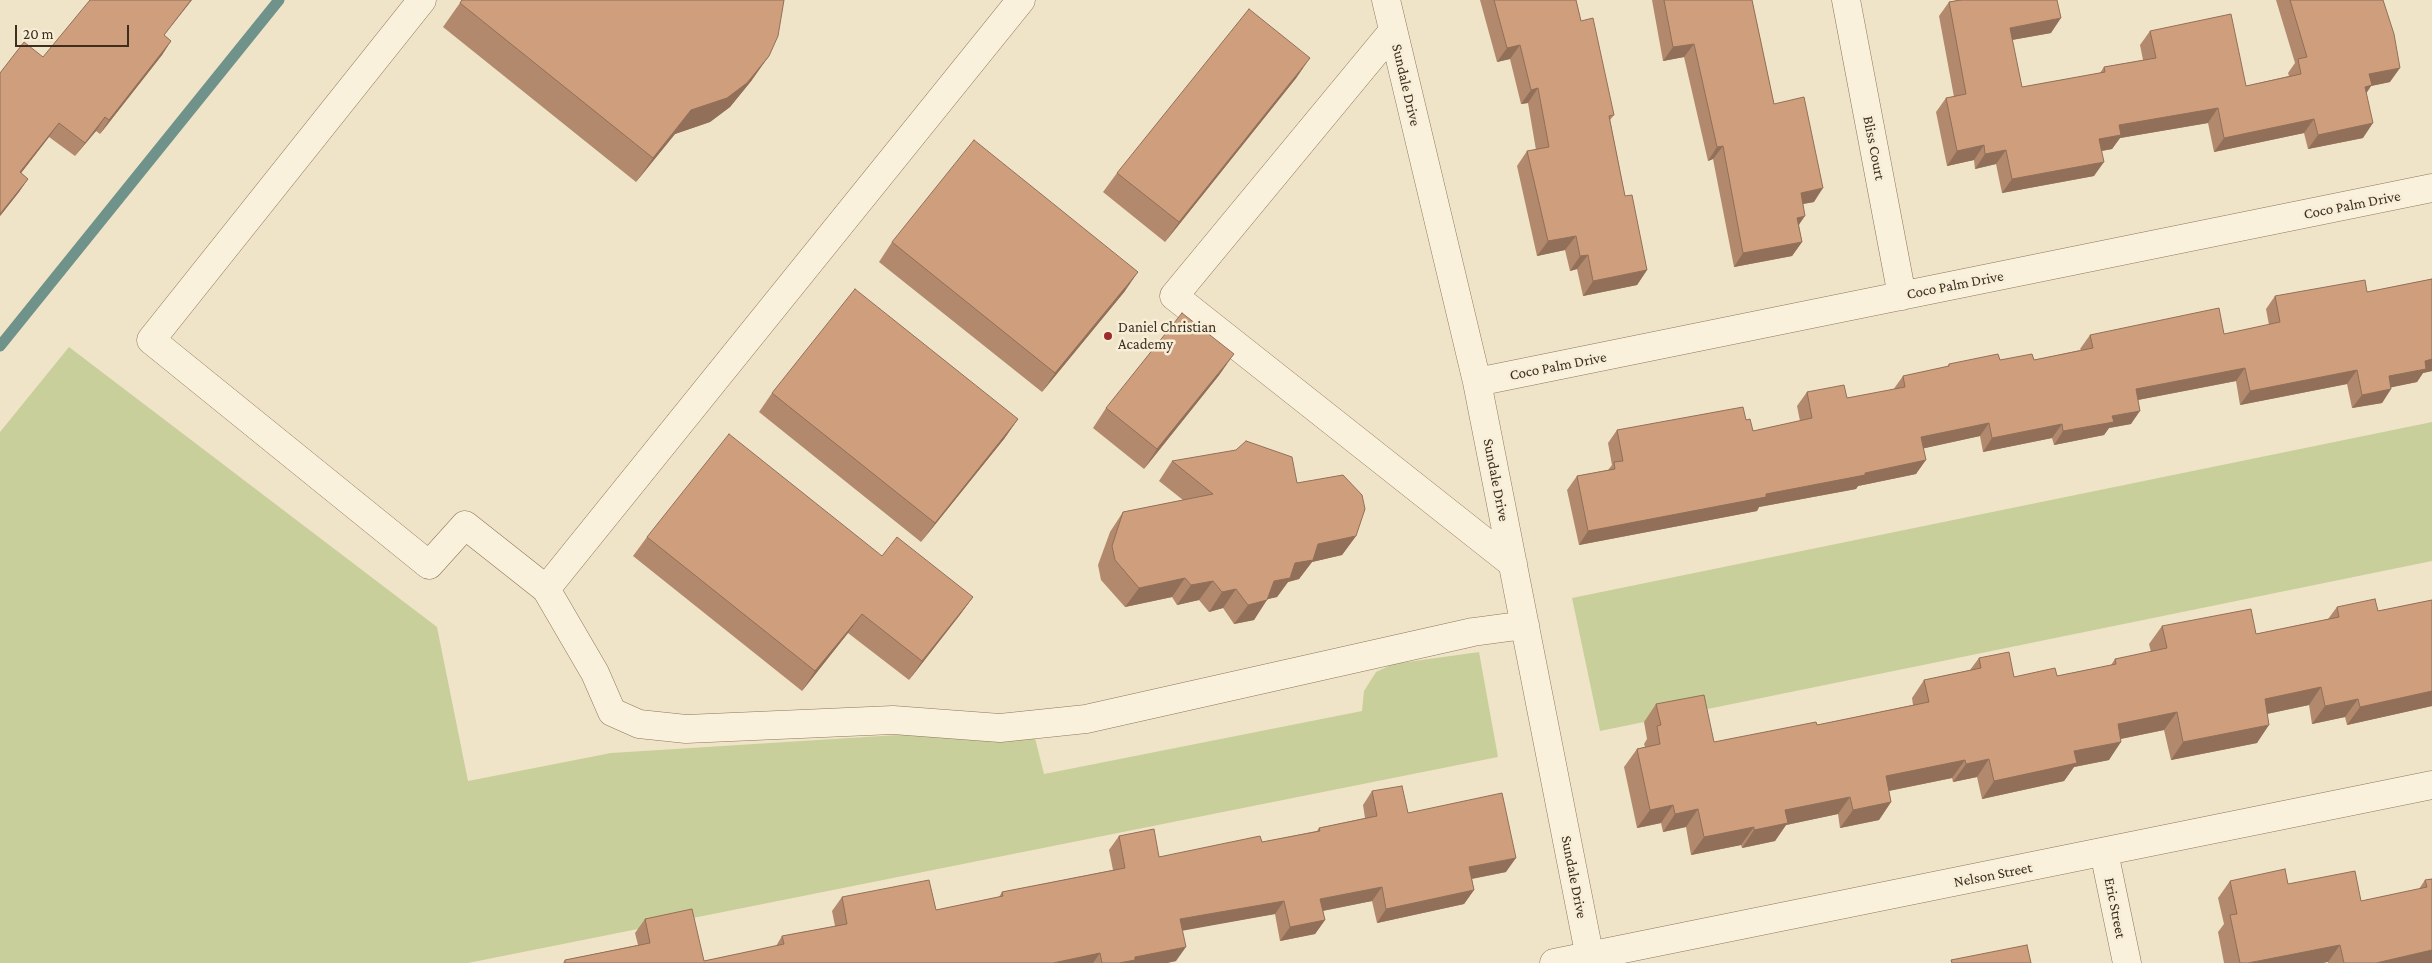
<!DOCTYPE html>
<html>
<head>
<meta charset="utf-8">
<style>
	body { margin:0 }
	#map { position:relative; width:2432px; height:963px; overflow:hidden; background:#f0e4c8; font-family:"Crimson Pro",serif }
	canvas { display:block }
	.scale { position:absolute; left:15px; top:25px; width:114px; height:22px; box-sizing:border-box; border:2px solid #3d2e20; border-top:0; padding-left:6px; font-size:15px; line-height:18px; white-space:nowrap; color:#3d2e20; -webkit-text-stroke:4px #f7eed8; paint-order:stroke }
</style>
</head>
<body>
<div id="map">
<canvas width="2432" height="963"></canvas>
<div class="scale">20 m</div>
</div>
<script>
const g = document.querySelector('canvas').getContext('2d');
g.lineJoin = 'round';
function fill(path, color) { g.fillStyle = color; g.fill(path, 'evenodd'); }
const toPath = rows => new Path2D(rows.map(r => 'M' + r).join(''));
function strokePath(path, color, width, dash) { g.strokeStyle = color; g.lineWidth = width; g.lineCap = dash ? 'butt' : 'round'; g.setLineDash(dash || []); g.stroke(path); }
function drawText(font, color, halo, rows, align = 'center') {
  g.font = font + ' "Crimson Pro",serif'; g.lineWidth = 5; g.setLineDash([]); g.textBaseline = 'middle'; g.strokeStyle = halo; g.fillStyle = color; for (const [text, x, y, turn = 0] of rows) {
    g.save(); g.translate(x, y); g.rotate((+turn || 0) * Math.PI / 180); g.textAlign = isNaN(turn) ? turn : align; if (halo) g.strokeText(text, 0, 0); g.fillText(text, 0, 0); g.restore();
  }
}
fill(toPath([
	[69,347,437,627,468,781,611,753,929,733,1034,734,1044,774,1362,711,1364,691,1376,672,1393,664,1479,652,1498,757,468,963,0,963,0,432],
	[2432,422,2432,561,1600,731,1572,598]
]), '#c9cf9b');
strokePath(toPath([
	[0,346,279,0]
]), '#6f938a', 11);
const minor = toPath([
	[422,0,151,340,429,565,465,525,546,589,1021,0],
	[1386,0,1477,382,1591,963],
	[1846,0,1902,296],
	[1393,31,1174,296,1513,564],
	[1477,382,2432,188],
	[546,589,595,673,612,712,639,724,686,729,893,720,1000,728,1086,719,1473,632,1525,625],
	[2104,852,2127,963],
	[1554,963,2432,785]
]);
strokePath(minor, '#8d765c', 29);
strokePath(minor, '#faf1dc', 28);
fill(toPath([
	[462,0,752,80,730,107,710,122,675,134,636,182,443,27],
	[1480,0,1576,0,1581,21,1614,115,1610,120,1625,196,1647,270,1637,285,1583,296,1577,269,1570,271,1565,250,1537,256,1517,166,1527,151,1536,150,1528,103,1521,104,1510,59,1497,62],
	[1652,0,1752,0,1774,104,1814,202,1803,204,1799,226,1802,242,1792,256,1734,267,1713,159,1708,161,1684,57,1663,61],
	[1958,0,2057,0,2051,33,2012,40,2022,87,2100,73,2104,67,2143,60,2140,45,2150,31,2246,86,2289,76,2288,73,2295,63,2276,0,2383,0,2390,82,2371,86,2366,93,2363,138,2308,149,2304,133,2214,152,2208,123,2120,138,2112,149,2102,151,2094,176,2002,193,1996,164,1975,169,1974,160,1947,166,1936,112,1946,98,1954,97,1939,16,1949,2],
	[164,35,171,41,162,55,100,134,96,131,75,156,49,137,21,173,28,179,19,192,0,216,43,57],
	[1297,77,1165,242,1103,192,1117,173],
	[892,242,1125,291,1042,392,879,262],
	[2432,279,2432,371,2423,373,2417,382,2391,387,2391,389,2382,403,2352,408,2347,384,2240,405,2236,381,2138,400,2131,424,2109,428,2104,435,2054,445,2052,438,1983,452,1980,436,1924,448,1916,474,1858,486,1856,489,1759,507,1757,511,1579,545,1567,490,1577,476,1608,470,1612,465,1608,443,1617,430,1746,420,1753,431,1800,421,1797,406,1807,392,1847,398,1893,390,1903,376,1947,367,1949,364,2000,360,2034,360,2081,350,2080,349,2090,335,2224,334,2269,325,2266,309,2275,296,2367,292],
	[1220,374,1144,469,1093,428,1106,408],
	[772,393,1018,419,1004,439,921,542,759,412],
	[1172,461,1297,483,1356,536,1342,555,1312,562,1299,579,1288,582,1277,597,1267,599,1254,620,1234,624,1223,608,1209,612,1199,600,1177,605,1172,597,1125,607,1101,580,1098,565,1110,532,1123,512,1183,500,1159,481],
	[647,537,973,597,959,616,909,680,848,633,802,691,633,556],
	[2432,600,2432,706,2347,725,2345,717,2312,724,2309,705,2267,714,2257,743,2171,760,2164,730,2121,739,2109,760,2074,767,2064,781,1982,799,1977,777,1953,782,1952,778,1889,791,1891,802,1879,820,1840,828,1838,814,1786,825,1775,841,1742,848,1741,845,1691,855,1686,827,1663,832,1661,823,1637,828,1624,767,1637,749,1645,747,1644,744,1647,739,1644,722,1656,704,1714,742,1817,725,1913,705,1912,698,1924,680,1970,670,1979,658,2014,677,2057,676,2111,665,2115,659,2151,652,2149,644,2162,626,2256,634,2328,619,2337,607,2378,611],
	[1372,791,1506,872,1472,879,1474,890,1464,904,1377,923,1372,901,1323,911,1325,920,1315,934,1280,941,1275,914,1182,930,1176,961,1167,963,563,963,565,960,638,945,635,933,645,919,704,961,776,946,782,936,835,926,832,911,842,897,936,910,999,897,1002,892,1113,870,1109,850,1119,836,1159,857,1262,842,1317,831,1319,828,1365,818,1363,805],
	[2432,879,2432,963,2328,963,2328,962,2322,963,2224,963,2218,932,2224,924,2218,898,2230,881,2288,884,2361,901,2419,889,2425,880]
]), '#b2896c');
fill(toPath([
	[191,0,192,0,154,48,164,35],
	[2061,18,2051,33,2000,42,2010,28],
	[171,41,162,55,100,134,109,120],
	[1694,44,1684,57,1663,61,1673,47],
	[1520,45,1510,59,1497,62,1507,48],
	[769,56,752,80,730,107,710,122,675,134,636,182,653,158,691,110],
	[1310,58,1297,77,1165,242,1179,222],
	[2400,68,2390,82,2371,86,2362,100,2355,101,2369,74],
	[1538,88,1528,103,1521,104,1531,90],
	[2218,108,2208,123,2120,138,2112,149,2089,153,2099,139,2119,125],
	[105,117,96,131,75,156],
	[2314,119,2304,133,2214,152,2224,138],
	[59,123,49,137,11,186,20,172],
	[2373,123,2363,138,2308,149,2318,135],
	[1984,145,1974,160,1947,166,1957,151],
	[1723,146,1713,159,1708,161,1717,147],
	[2006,150,1996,164,1975,169,1985,154],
	[2104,162,2094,176,2002,193,2012,179],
	[28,179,19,192,0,216,0,214],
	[1823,188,1814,202,1791,206,1801,193],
	[1805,216,1796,229,1797,218],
	[1576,236,1565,250,1537,256,1548,241],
	[1802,242,1792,256,1734,267,1743,253],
	[1588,255,1577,269,1570,271,1580,256],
	[1647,270,1637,285,1583,296,1593,281],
	[1138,272,1125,291,1042,392,1055,373],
	[1234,354,1220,374,1144,469,1157,449],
	[2432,359,2432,371,2423,373,2417,382,2379,390,2389,376,2425,361],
	[2245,368,2236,381,2127,402,2136,389],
	[2357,370,2347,384,2240,405,2250,391],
	[2391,389,2382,403,2352,408,2362,395],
	[2140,411,2131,424,2109,428,2104,435,2054,445,2063,431,2112,416],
	[1018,419,1004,439,921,542,935,523],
	[1989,423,1980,436,1912,451,1921,437],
	[2062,424,2052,438,1983,452,1992,438],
	[1926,460,1916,474,1858,486,1856,489,1759,507,1757,511,1579,545,1588,531],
	[1356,536,1342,555,1312,562,1299,579,1288,582,1277,597,1260,601,1274,581,1318,544],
	[1185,578,1172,597,1125,607,1139,588],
	[1213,581,1199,600,1177,605,1191,585],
	[1236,589,1223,608,1209,612,1222,592],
	[973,597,959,616,909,680,922,661],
	[1267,600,1254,620,1234,624,1248,605],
	[862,614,848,633,802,691,815,671],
	[2321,687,2309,705,2252,717,2265,699],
	[2432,691,2432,706,2347,725,2360,707],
	[2358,699,2345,717,2312,724,2325,706],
	[2177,712,2164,730,2105,742,2118,724],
	[2269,725,2257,743,2171,760,2183,742],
	[2121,742,2109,760,2074,767,2064,781,1982,799,1994,781,2074,751],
	[1989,759,1977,777,1953,782,1966,764],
	[1965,760,1952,778,1873,794,1886,776],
	[1850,797,1838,814,1786,825,1775,841,1742,848,1754,830,1785,810],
	[1891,802,1879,820,1840,828,1853,810],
	[1673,805,1661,823,1637,828,1650,810],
	[1698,809,1686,827,1663,832,1675,814],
	[1754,827,1741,845,1691,855,1704,837],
	[1516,858,1506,872,1460,881,1469,867],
	[1382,887,1372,901,1311,913,1320,899],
	[1474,890,1464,904,1377,923,1386,909],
	[1284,901,1275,914,1170,933,1180,919],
	[1325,920,1315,934,1280,941,1290,927],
	[2340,945,2328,962,2322,963,2248,963],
	[1186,947,1176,961,1167,963,1119,963,1135,957],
	[2432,950,2432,963,2376,963],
	[1100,953,1093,963,1053,963]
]), '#916f58');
const building = toPath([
	[90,0,191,0,164,35,171,41,109,120,105,117,85,143,59,123,20,172,28,179,0,214,0,73,24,42,43,57,90,0],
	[462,0,784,0,778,36,769,56,747,83,727,98,691,110,653,158,460,3,462,0],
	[1494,0,1576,0,1581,21,1593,18,1614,115,1609,116,1625,196,1632,195,1647,270,1593,281,1588,255,1580,256,1576,236,1548,241,1527,151,1549,147,1538,88,1531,90,1520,45,1507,48,1494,0],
	[1664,0,1752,0,1774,104,1804,97,1823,188,1801,193,1805,216,1797,218,1802,242,1743,253,1723,146,1717,147,1694,44,1673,47,1664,0],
	[1961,0,2057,0,2061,18,2010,28,2022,87,2105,72,2104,67,2156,58,2150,31,2231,14,2246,86,2301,74,2298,59,2307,57,2290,0,2383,0,2394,34,2400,68,2369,74,2372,85,2365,87,2373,123,2318,135,2314,119,2224,138,2218,108,2119,125,2121,135,2099,139,2104,162,2012,179,2006,150,1985,154,1984,145,1957,151,1946,98,1966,94,1949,2,1961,0],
	[1249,9,1310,58,1179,222,1117,173,1249,9],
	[974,140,1138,272,1055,373,892,242,974,140],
	[2432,279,2432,359,2425,361,2426,369,2389,376,2391,389,2362,395,2357,370,2250,391,2245,368,2136,389,2140,411,2112,416,2114,422,2063,431,2062,424,1992,438,1989,423,1921,437,1926,460,1865,473,1865,475,1766,494,1766,497,1588,531,1577,476,1615,469,1614,462,1623,461,1617,430,1743,407,1746,420,1750,419,1753,431,1812,418,1807,392,1844,385,1847,398,1905,387,1903,376,1949,366,1949,364,1998,354,2000,360,2032,354,2034,360,2093,348,2090,335,2219,308,2224,334,2280,322,2275,296,2365,280,2367,292,2432,279],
	[855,289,1018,419,935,523,772,393,855,289],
	[1182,313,1234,354,1157,449,1106,408,1182,313],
	[729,434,882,556,897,537,973,597,922,661,862,614,815,671,647,537,729,434],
	[1246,441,1292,457,1297,483,1343,475,1362,495,1365,509,1356,536,1318,544,1313,560,1295,563,1290,578,1274,581,1267,600,1248,605,1236,589,1222,592,1213,581,1191,585,1185,578,1139,588,1115,560,1112,546,1123,512,1213,494,1172,461,1236,450,1246,441],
	[2375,599,2378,611,2432,600,2432,691,2360,707,2358,699,2325,706,2321,687,2265,699,2269,725,2183,742,2177,712,2118,724,2121,742,2074,751,2077,763,1994,781,1989,759,1966,764,1965,760,1886,776,1891,802,1853,810,1850,797,1785,810,1788,823,1754,830,1754,827,1704,837,1698,809,1675,814,1673,805,1650,810,1637,749,1660,744,1657,726,1661,725,1656,704,1704,695,1714,742,1816,722,1817,725,1929,702,1924,680,1981,668,1979,658,2009,652,2014,677,2055,668,2057,676,2116,664,2115,659,2167,648,2162,626,2251,609,2256,634,2339,617,2337,607,2375,599],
	[1402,786,1408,813,1502,793,1516,858,1469,867,1474,890,1386,909,1382,887,1320,899,1325,920,1290,927,1284,901,1180,919,1186,947,1135,957,1135,960,1119,963,1102,963,1100,953,1053,963,565,963,565,960,650,943,645,919,692,909,704,961,784,944,782,936,847,924,842,897,929,880,936,910,1003,896,1002,892,1125,868,1119,836,1154,829,1159,857,1260,836,1262,842,1320,831,1319,828,1377,816,1372,791,1402,786],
	[2285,869,2288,884,2355,871,2361,901,2427,887,2425,880,2432,879,2432,950,2376,963,2344,963,2340,945,2248,963,2240,963,2230,915,2237,914,2230,881,2285,869],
	[2027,945,2031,963,1952,963,1951,960,2027,945]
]);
fill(building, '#cf9f7d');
strokePath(building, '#916f58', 1);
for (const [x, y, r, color] of [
	[1108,336,5,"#9e2a2b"]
]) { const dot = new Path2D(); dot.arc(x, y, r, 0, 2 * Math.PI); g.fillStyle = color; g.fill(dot); strokePath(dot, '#f7eed8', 2); }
drawText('15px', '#3d2e20', '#f7eed8', [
	["Sundale Drive",1406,85,77],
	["Bliss Court",1874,148,79],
	["Coco Palm Drive",2352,205,-11],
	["Coco Palm Drive",1955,285,-11],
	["Coco Palm Drive",1558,366,-11],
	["Sundale Drive",1496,480,79],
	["Nelson Street",1993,875,-11],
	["Sundale Drive",1574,877,79],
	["Eric Street",2115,908,79]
]);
drawText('15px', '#3d2e20', '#f7eed8', [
	["Daniel Christian",1118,327],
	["Academy",1118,344]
], 'left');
</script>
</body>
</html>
